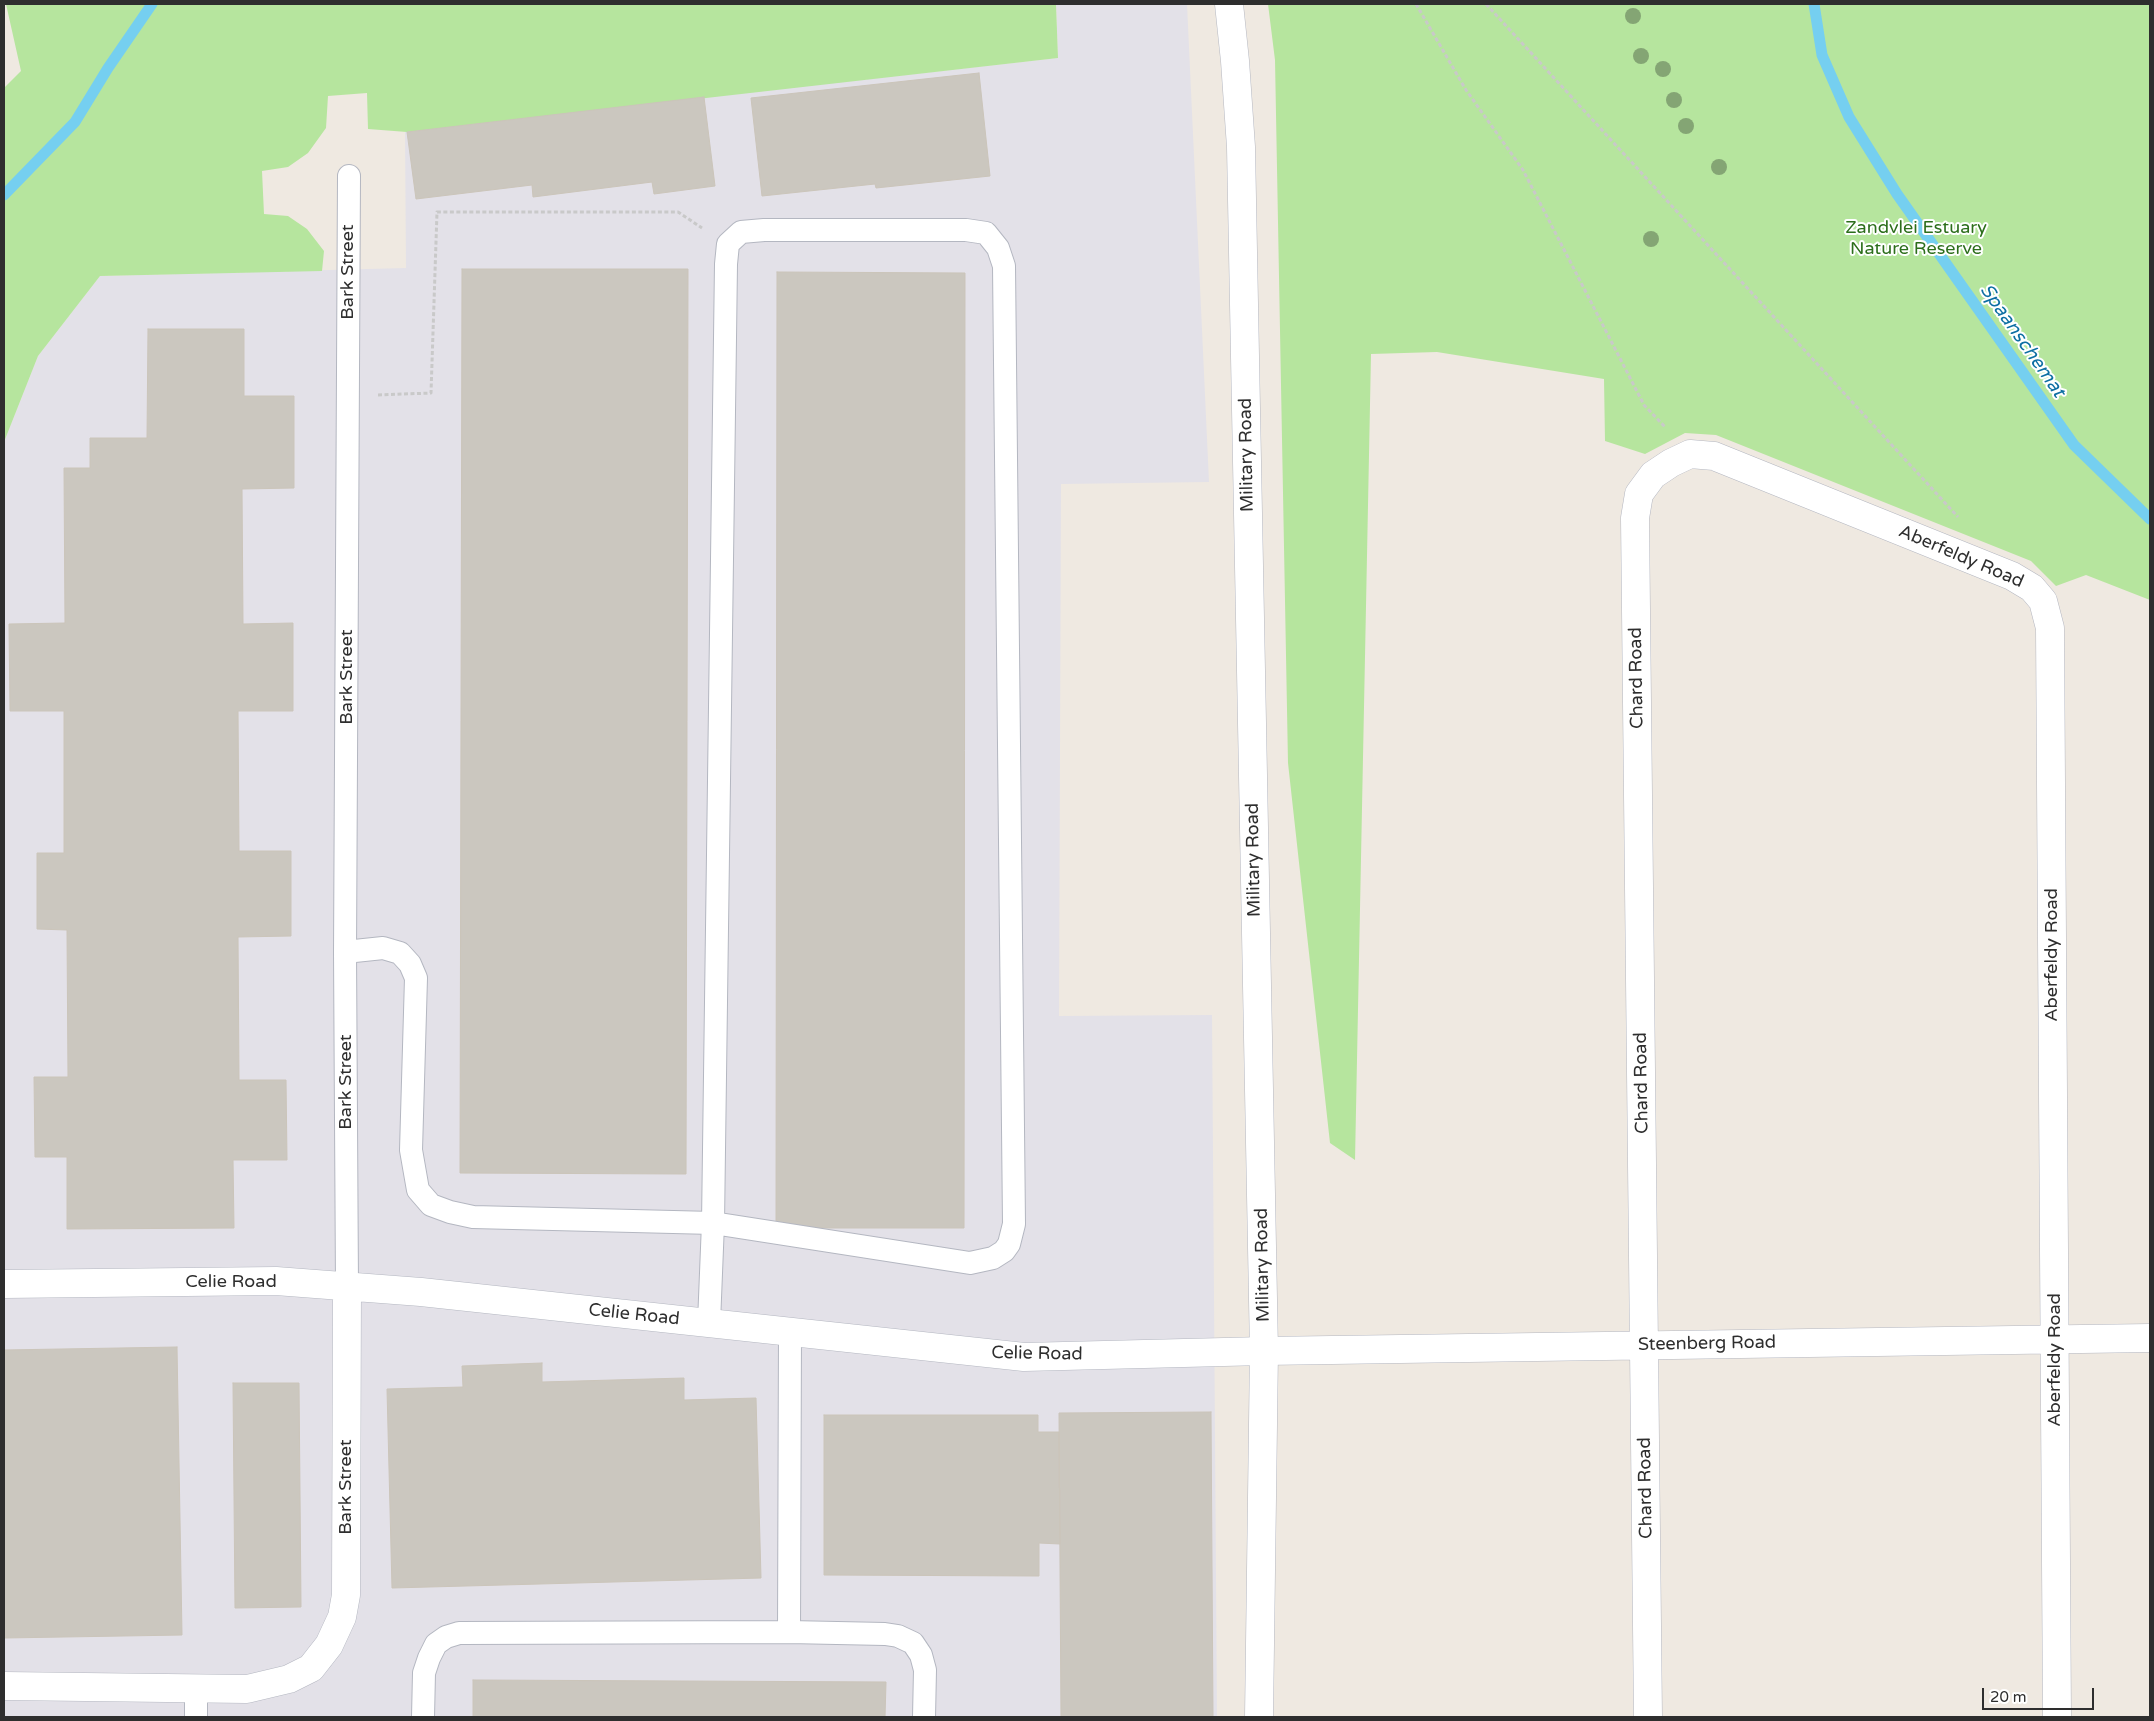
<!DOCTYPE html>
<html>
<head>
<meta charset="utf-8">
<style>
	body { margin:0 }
	#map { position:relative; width:2154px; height:1721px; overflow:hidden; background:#efe9e1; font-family:"Varela Round",sans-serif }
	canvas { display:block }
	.frame { position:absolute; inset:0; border:5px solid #2e2e2e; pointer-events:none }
	.scale { position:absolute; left:1982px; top:1688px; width:112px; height:22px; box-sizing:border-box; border:2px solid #2e2e2e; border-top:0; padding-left:6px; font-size:15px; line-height:18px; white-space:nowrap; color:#2e2e2e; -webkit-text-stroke:4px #fff; paint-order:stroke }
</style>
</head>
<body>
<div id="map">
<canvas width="2154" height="1721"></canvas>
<div class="frame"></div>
<div class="scale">20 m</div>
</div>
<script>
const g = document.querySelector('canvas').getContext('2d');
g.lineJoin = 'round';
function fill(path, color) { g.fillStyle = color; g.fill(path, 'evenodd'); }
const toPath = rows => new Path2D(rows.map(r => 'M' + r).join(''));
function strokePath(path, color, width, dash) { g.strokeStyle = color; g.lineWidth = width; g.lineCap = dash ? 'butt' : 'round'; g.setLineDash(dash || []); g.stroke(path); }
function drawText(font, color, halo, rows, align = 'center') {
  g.font = font + ' "Varela Round",sans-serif'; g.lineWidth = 4; g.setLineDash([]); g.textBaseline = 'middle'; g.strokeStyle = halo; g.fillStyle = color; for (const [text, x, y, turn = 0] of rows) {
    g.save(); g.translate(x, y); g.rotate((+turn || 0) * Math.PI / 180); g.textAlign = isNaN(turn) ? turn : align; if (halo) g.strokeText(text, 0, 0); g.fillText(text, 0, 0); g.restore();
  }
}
fill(toPath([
	[1056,4,1187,4,1209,482,1061,484,1059,1016,1212,1015,1217,1717,4,1717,4,442,38,356,100,276,406,268,405,130,1058,58]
]), '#e3e1e8');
fill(toPath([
	[6,4,1056,4,1058,58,407,132,368,129,367,93,328,96,326,128,308,153,288,167,262,171,264,214,288,216,307,229,324,251,322,271,100,276,38,356,4,442,4,88,21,71],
	[1268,4,2150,4,2150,600,2086,575,2056,586,2031,561,1716,435,1685,433,1645,454,1605,441,1604,379,1437,352,1371,354,1355,1160,1330,1143,1288,763,1275,60]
]), '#b6e59e');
strokePath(toPath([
	[1814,4,1822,55,1849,117,1897,194,2074,445,2150,519],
	[4,195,75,122,108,68,152,4]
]), '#75cff0', 11);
const building = toPath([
	[979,73,990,176,876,188,875,184,762,196,751,98,979,73],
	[704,97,715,186,654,194,652,182,533,197,532,185,416,199,407,132,704,97],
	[462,269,688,269,686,1174,460,1173,462,269],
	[777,272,965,273,964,1228,776,1228,777,272],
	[148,329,244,329,244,396,294,396,294,488,242,489,243,624,293,623,293,711,238,711,239,851,291,851,291,936,238,937,239,1080,286,1080,287,1160,233,1160,234,1228,67,1229,67,1157,35,1157,34,1077,68,1077,67,930,37,929,37,853,64,853,64,711,10,711,9,624,65,623,64,468,90,468,90,438,147,438,148,329],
	[177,1347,182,1635,4,1638,4,1350,177,1347],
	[542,1363,542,1382,684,1378,684,1400,756,1398,761,1578,392,1588,387,1389,463,1387,462,1366,542,1363],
	[233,1383,299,1383,301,1607,235,1608,233,1383],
	[1211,1412,1213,1717,1061,1717,1059,1413,1211,1412],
	[824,1415,1038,1415,1038,1432,1059,1432,1060,1544,1039,1543,1039,1576,824,1575,824,1415],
	[473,1680,886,1682,885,1717,473,1717,473,1680]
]);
fill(building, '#cbc7bf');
strokePath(building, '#cbc5ba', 1);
const service = toPath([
	[345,952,383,948,400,953,410,964,416,978,411,1150,418,1190,431,1205,450,1212,473,1217,713,1223,970,1263,993,1258,1004,1251,1009,1244,1014,1224,1004,266,998,248,986,233,966,230,764,230,741,232,728,244,726,264,713,1223,709,1323],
	[347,1287,345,952,349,176],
	[789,1632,790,1331],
	[196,1717,196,1688],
	[423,1717,424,1673,429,1658,436,1644,446,1637,459,1633,789,1632,885,1634,898,1636,913,1643,921,1655,925,1670,924,1717]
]);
const minor = toPath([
	[4,1284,276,1281,421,1292,1024,1357,1264,1351,2150,1338],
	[4,1686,247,1689,289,1679,311,1668,329,1645,342,1617,346,1595,347,1287],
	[1648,1717,1635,518,1639,494,1653,475,1671,463,1690,454,1714,456,2012,576,2032,588,2043,601,2050,628,2057,1717]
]);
const secondary = toPath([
	[1229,4,1235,61,1241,147,1264,1351,1259,1717]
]);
strokePath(service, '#b4b7c1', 24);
strokePath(minor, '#b4b7c1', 29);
strokePath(secondary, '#b4b7c1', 29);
strokePath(toPath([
	[1416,4,1466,90,1523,170,1644,405,1666,428],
	[1486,4,1958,517],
	[378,395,431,393,437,212,678,212,702,228]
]), '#c9c9c9', 3, [4, 2.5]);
strokePath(service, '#fff', 22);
strokePath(minor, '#fff', 28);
strokePath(secondary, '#fff', 28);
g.fillStyle = '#84a574';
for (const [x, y] of [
	[1633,16],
	[1641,56],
	[1663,69],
	[1674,100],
	[1686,126],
	[1719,167],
	[1651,239]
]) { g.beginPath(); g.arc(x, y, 8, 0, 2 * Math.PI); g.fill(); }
drawText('18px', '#2c6e1b', '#fff', [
	["Zandvlei Estuary",1916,228],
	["Nature Reserve",1916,249]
]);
drawText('18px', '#2e2e2e', '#fff', [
	["Bark Street",348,272,-90],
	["Military Road",1247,455,-91],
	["Aberfeldy Road",1961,557,23],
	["Bark Street",347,677,-90],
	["Chard Road",1637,678,-91],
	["Military Road",1254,860,-91],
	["Aberfeldy Road",2052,955,-90],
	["Bark Street",346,1082,-90],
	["Chard Road",1642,1083,-91],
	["Military Road",1263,1265,-91],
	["Celie Road",231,1282],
	["Celie Road",634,1315,6],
	["Steenberg Road",1707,1344,-1],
	["Celie Road",1037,1354,1],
	["Aberfeldy Road",2055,1360,-90],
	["Bark Street",346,1487,-90],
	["Chard Road",1646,1488,-91]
]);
drawText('italic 19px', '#0d6fa3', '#fff', [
	["Spaanschemat",2022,341,55]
]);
</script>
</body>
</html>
